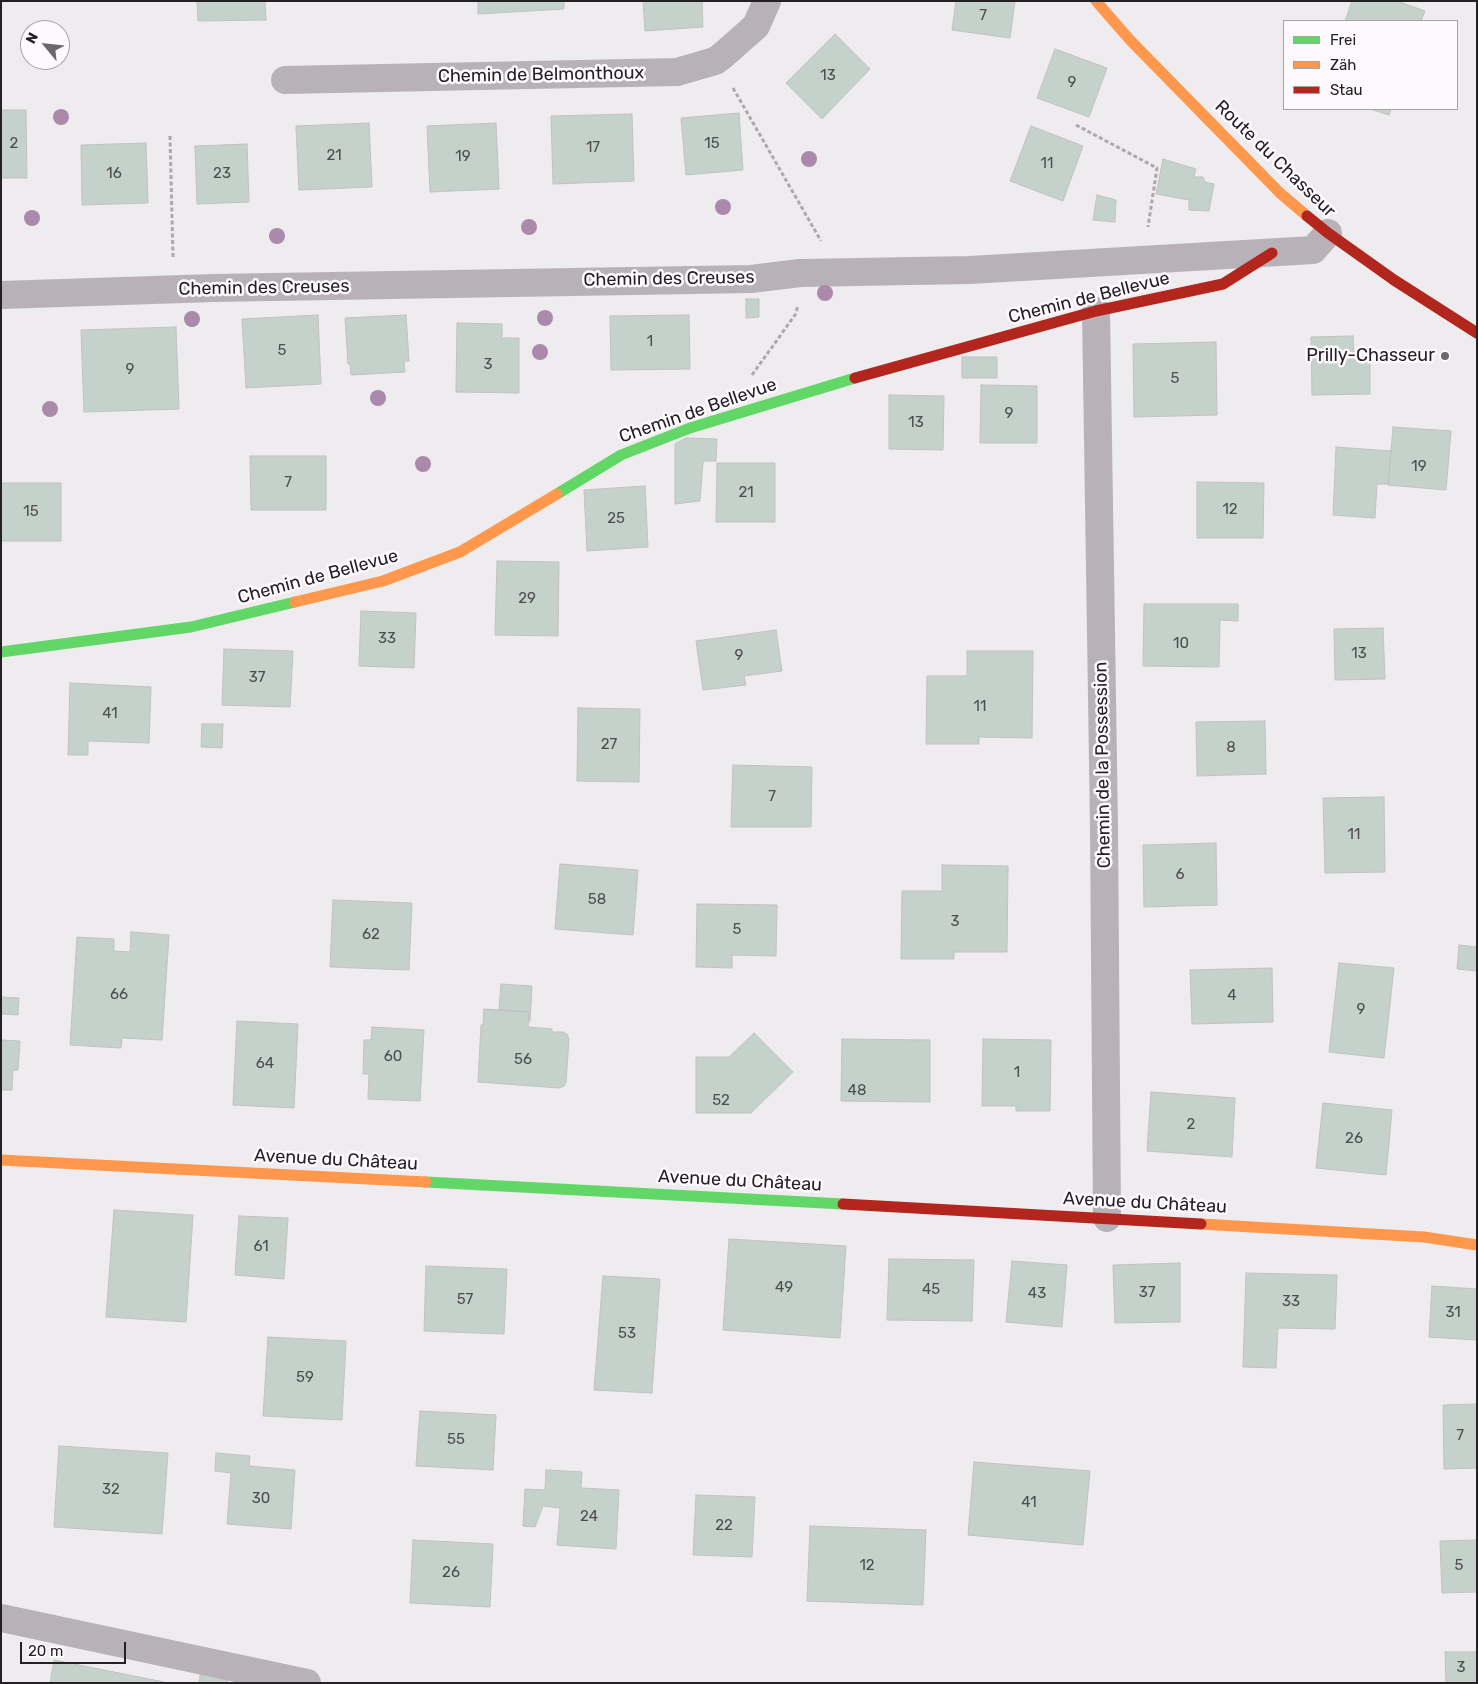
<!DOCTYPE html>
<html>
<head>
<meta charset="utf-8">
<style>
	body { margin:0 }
	#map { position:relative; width:1478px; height:1684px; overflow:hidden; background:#eeecee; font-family:Rubik,sans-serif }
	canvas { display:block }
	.frame { position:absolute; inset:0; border:2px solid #232123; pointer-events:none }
	.legend { position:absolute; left:1283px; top:20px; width:175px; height:90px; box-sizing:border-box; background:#fdf9fc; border:1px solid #a6a3a5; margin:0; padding:6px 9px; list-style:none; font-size:15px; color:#232123 }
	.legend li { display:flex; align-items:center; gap:10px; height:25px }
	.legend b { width:25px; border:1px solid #a6a3a5 }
	.north { position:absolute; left:20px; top:20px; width:50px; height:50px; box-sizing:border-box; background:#fdf9fc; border:1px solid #a6a3a5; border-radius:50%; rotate:298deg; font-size:14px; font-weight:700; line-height:20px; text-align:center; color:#232123 }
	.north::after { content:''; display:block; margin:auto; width:18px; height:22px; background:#6a686a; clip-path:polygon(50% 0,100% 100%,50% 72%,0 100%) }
	.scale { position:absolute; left:20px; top:1642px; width:106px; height:22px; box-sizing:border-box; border:2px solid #232123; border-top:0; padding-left:6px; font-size:15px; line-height:18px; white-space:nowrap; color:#232123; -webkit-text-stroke:4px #fdf9fc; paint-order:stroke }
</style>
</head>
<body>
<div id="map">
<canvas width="1478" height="1684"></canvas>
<div class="frame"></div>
<ul class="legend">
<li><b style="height:6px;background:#63d668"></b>Frei</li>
<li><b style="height:6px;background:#ff974d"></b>Zäh</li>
<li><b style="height:6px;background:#b3261e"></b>Stau</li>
</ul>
<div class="north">N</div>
<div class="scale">20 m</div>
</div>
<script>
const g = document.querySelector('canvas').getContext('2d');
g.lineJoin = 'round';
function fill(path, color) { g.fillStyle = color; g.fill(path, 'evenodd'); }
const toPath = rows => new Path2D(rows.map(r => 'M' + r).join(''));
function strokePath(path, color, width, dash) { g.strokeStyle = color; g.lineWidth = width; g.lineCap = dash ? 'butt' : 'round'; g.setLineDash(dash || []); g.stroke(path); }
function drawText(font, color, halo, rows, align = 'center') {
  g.font = font + ' Rubik,sans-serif'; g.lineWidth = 5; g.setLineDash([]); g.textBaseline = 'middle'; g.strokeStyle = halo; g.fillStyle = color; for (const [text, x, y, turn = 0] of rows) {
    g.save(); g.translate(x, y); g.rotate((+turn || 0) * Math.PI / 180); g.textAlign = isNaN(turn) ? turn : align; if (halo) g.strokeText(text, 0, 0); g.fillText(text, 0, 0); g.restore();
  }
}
const building = toPath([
	[197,1,265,1,266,20,198,21,197,1],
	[478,1,564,1,564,9,478,14,478,1],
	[643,1,702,1,703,27,645,31,643,1],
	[956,1,1015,1,1010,38,952,30,956,1],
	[1352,1,1397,1,1425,11,1421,21,1345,21,1352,1],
	[835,34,870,69,822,119,786,83,835,34],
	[1055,49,1107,68,1089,117,1037,98,1055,49],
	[1370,109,1391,109,1389,115,1370,109],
	[1,110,26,110,27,178,1,178,1,110],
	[739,113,743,170,686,175,681,118,739,113],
	[632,114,634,181,553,184,551,116,632,114],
	[369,123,372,187,299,190,296,126,369,123],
	[496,123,499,189,430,192,427,126,496,123],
	[1031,126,1083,146,1063,201,1010,181,1031,126],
	[146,143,148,203,82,205,81,145,146,143],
	[247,144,249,202,197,204,195,146,247,144],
	[1163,159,1196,169,1194,177,1203,177,1205,182,1214,184,1209,211,1189,210,1189,200,1156,194,1163,159],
	[1097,195,1116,200,1115,222,1093,220,1097,195],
	[746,299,759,299,759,317,746,318,746,299],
	[318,315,321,384,246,388,242,319,318,315],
	[406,315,409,361,404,361,405,372,351,375,350,364,348,364,345,318,406,315],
	[689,315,690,369,611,370,610,316,689,315],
	[457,323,502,324,502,338,519,338,519,393,456,392,457,323],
	[176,327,179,409,84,412,81,330,176,327],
	[1353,336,1354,357,1370,357,1370,394,1312,395,1311,337,1353,336],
	[1216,342,1217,415,1134,417,1133,344,1216,342],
	[962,357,997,357,997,378,962,378,962,357],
	[981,385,1037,386,1037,443,980,443,981,385],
	[889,395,944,396,943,450,889,449,889,395],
	[1393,427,1451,431,1446,490,1388,485,1393,427],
	[686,438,717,439,716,461,703,461,700,501,675,504,675,444,686,438],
	[1336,447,1391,451,1388,484,1377,484,1375,518,1333,515,1336,447],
	[250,456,326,456,326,510,251,510,250,456],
	[717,463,775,463,775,522,716,522,717,463],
	[1197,482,1264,483,1263,538,1197,538,1197,482],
	[1,483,61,483,61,541,1,541,1,483],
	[645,486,648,547,587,551,584,490,645,486],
	[497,561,559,562,558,636,495,635,497,561],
	[1144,604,1238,604,1238,621,1220,620,1219,667,1143,666,1144,604],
	[361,611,416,613,414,668,359,666,361,611],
	[1383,628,1385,679,1335,680,1334,629,1383,628],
	[776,630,782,671,744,676,746,685,703,690,696,641,776,630],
	[224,649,293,651,290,707,222,705,224,649],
	[967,651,1033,651,1032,738,979,737,979,744,926,744,927,676,967,676,967,651],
	[70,683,151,687,149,743,88,741,88,755,68,755,70,683],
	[578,708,640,709,639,782,577,781,578,708],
	[1265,721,1266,774,1197,776,1196,722,1265,721],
	[202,724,223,724,222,748,201,747,202,724],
	[733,765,812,767,811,827,731,827,733,765],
	[1384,797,1385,872,1325,873,1323,798,1384,797],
	[1216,843,1217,905,1144,907,1143,845,1216,843],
	[560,864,638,870,633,935,555,929,560,864],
	[942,865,1008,866,1007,952,954,952,954,959,901,959,902,891,942,891,942,865],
	[333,900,412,903,409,970,330,967,333,900],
	[697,904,777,905,776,956,732,955,732,968,696,967,697,904],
	[131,932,169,935,162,1040,122,1038,121,1048,70,1045,77,937,114,939,114,951,130,952,131,932],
	[1459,945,1477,947,1477,971,1457,969,1459,945],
	[1339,963,1394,968,1384,1058,1329,1052,1339,963],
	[1272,968,1273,1022,1192,1024,1190,970,1272,968],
	[501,984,532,986,530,1021,528,1021,529,1012,499,1010,501,984],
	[1,997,19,998,18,1015,1,1014,1,997],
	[484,1009,529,1012,528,1027,552,1029,552,1032,563,1032,567,1034,569,1039,566,1082,564,1086,559,1088,478,1082,481,1025,483,1025,484,1009],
	[237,1021,298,1024,294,1108,233,1105,237,1021],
	[372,1027,424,1030,420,1101,368,1099,369,1074,363,1074,364,1040,371,1040,372,1027],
	[754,1033,793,1072,751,1113,696,1113,696,1057,729,1057,754,1033],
	[842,1039,930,1040,930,1102,841,1101,842,1039],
	[983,1039,1051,1040,1050,1111,1016,1111,1016,1106,982,1106,983,1039],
	[1,1040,20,1041,18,1070,13,1070,12,1090,1,1090,1,1040],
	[1151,1092,1235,1098,1232,1157,1147,1151,1151,1092],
	[1323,1103,1392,1110,1386,1175,1316,1168,1323,1103],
	[114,1210,193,1215,186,1322,106,1317,114,1210],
	[239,1216,288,1218,284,1279,235,1275,239,1216],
	[729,1239,846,1246,840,1338,723,1330,729,1239],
	[889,1259,974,1260,972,1321,887,1320,889,1259],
	[1012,1261,1067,1265,1062,1327,1006,1322,1012,1261],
	[1180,1263,1180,1322,1115,1323,1113,1265,1180,1263],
	[426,1266,507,1269,504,1334,424,1331,426,1266],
	[1246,1273,1337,1275,1335,1329,1278,1328,1276,1368,1243,1367,1246,1273],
	[603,1276,660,1279,652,1393,594,1390,603,1276],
	[1432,1286,1477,1289,1477,1340,1429,1337,1432,1286],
	[268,1337,346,1341,342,1420,263,1416,268,1337],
	[1477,1404,1477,1468,1444,1469,1443,1405,1477,1404],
	[420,1411,496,1415,493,1470,416,1466,420,1411],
	[59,1446,168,1453,162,1534,54,1527,59,1446],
	[216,1453,250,1456,249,1466,295,1470,291,1529,227,1524,231,1473,215,1471,216,1453],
	[974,1462,1090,1471,1083,1545,968,1535,974,1462],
	[546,1470,582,1472,581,1488,619,1490,616,1549,557,1545,560,1508,543,1506,535,1527,523,1526,525,1489,545,1490,546,1470],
	[696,1495,755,1497,752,1557,693,1555,696,1495],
	[810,1526,926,1530,923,1605,807,1601,810,1526],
	[413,1540,493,1544,490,1607,410,1603,413,1540],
	[1477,1540,1477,1592,1442,1593,1440,1541,1477,1540],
	[1445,1652,1477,1652,1477,1683,1446,1683,1445,1652],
	[54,1660,164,1682,163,1683,50,1683,54,1660],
	[201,1669,229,1673,227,1683,199,1683,201,1669]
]);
fill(building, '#c5d2cc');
strokePath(building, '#c1c1c1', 1);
strokePath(toPath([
	[733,88,821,241],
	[1076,125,1157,168,1148,227],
	[170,136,173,258],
	[752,375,795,315,798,306]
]), '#ada8ac', 3, [4, 2.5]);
strokePath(toPath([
	[285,80,677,72,715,61,722,56,756,26,767,1],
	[1,295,214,288,751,279,800,273,970,270,1313,250,1328,233],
	[1096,311,1104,826,1107,1218],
	[1,1618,307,1683]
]), '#b9b1b8', 28);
strokePath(toPath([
	[557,494,621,455,690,428,855,378],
	[1,652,191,627,295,602],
	[426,1182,843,1204]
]), '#63d668', 11);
strokePath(toPath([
	[1096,1,1130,40,1280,193,1307,216],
	[295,602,383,581,460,552,557,494],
	[1,1160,426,1182],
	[1201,1224,1424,1237,1477,1245]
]), '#ff974d', 11);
strokePath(toPath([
	[1307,216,1328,233,1394,280,1477,333],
	[855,378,1096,311,1223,284,1272,253],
	[843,1204,1201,1224]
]), '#b3261e', 11);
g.fillStyle = '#ab89aa';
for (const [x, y] of [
	[61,117],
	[809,159],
	[723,207],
	[32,218],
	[529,227],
	[277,236],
	[825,293],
	[545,318],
	[192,319],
	[540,352],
	[378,398],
	[50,409],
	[423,464]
]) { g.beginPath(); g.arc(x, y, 8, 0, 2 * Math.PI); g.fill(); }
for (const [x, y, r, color] of [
	[1445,356,5,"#6a686a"]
]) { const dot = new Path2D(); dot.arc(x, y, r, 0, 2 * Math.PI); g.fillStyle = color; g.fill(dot); strokePath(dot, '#fdf9fc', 2); }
drawText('15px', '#4c4d4d', null, [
	["7",983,16],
	["13",828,76],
	["9",1072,83],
	["2",14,144],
	["15",712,144],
	["17",593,148],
	["21",334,156],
	["19",463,157],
	["11",1047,164],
	["16",114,174],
	["23",222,174],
	["1",650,342],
	["5",282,351],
	["3",488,365],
	["9",130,370],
	["5",1175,379],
	["9",1009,414],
	["13",916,423],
	["19",1419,467],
	["7",288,483],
	["21",746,493],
	["12",1230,510],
	["15",31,512],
	["25",616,519],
	["29",527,599],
	["33",387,639],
	["10",1181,644],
	["13",1359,654],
	["9",739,656],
	["37",257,678],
	["11",980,707],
	["41",110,714],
	["27",609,745],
	["8",1231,748],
	["7",772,797],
	["11",1354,835],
	["6",1180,875],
	["58",597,900],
	["3",955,922],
	["5",737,930],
	["62",371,935],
	["66",119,995],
	["4",1232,996],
	["9",1361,1010],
	["60",393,1057],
	["56",523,1060],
	["64",265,1064],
	["1",1017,1073],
	["48",857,1091],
	["52",721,1101],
	["2",1191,1125],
	["26",1354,1139],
	["61",261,1247],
	["49",784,1288],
	["45",931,1290],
	["37",1147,1293],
	["43",1037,1294],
	["57",465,1300],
	["33",1291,1302],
	["31",1453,1313],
	["53",627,1334],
	["59",305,1378],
	["7",1460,1436],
	["55",456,1440],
	["32",111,1490],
	["30",261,1499],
	["41",1029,1503],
	["24",589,1517],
	["22",724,1526],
	["12",867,1566],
	["5",1459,1566],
	["26",451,1573],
	["3",1461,1668]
]);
drawText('18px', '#232123', '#fdf9fc', [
	["Chemin de Belmonthoux",541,75,-1],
	["Route du Chasseur",1275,159,44],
	["Chemin des Creuses",669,279,-1],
	["Chemin des Creuses",264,288,-1],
	["Chemin de Bellevue",1089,298,-14],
	["Chemin de Bellevue",698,411,-19],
	["Chemin de Bellevue",318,577,-15],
	["Chemin de la Possession",1103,765,-91],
	["Avenue du Château",336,1160,3],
	["Avenue du Château",740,1181,3],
	["Avenue du Château",1145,1203,3]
]);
drawText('18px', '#232123', '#fdf9fc', [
	["Prilly-Chasseur",1435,356]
], 'right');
</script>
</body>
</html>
